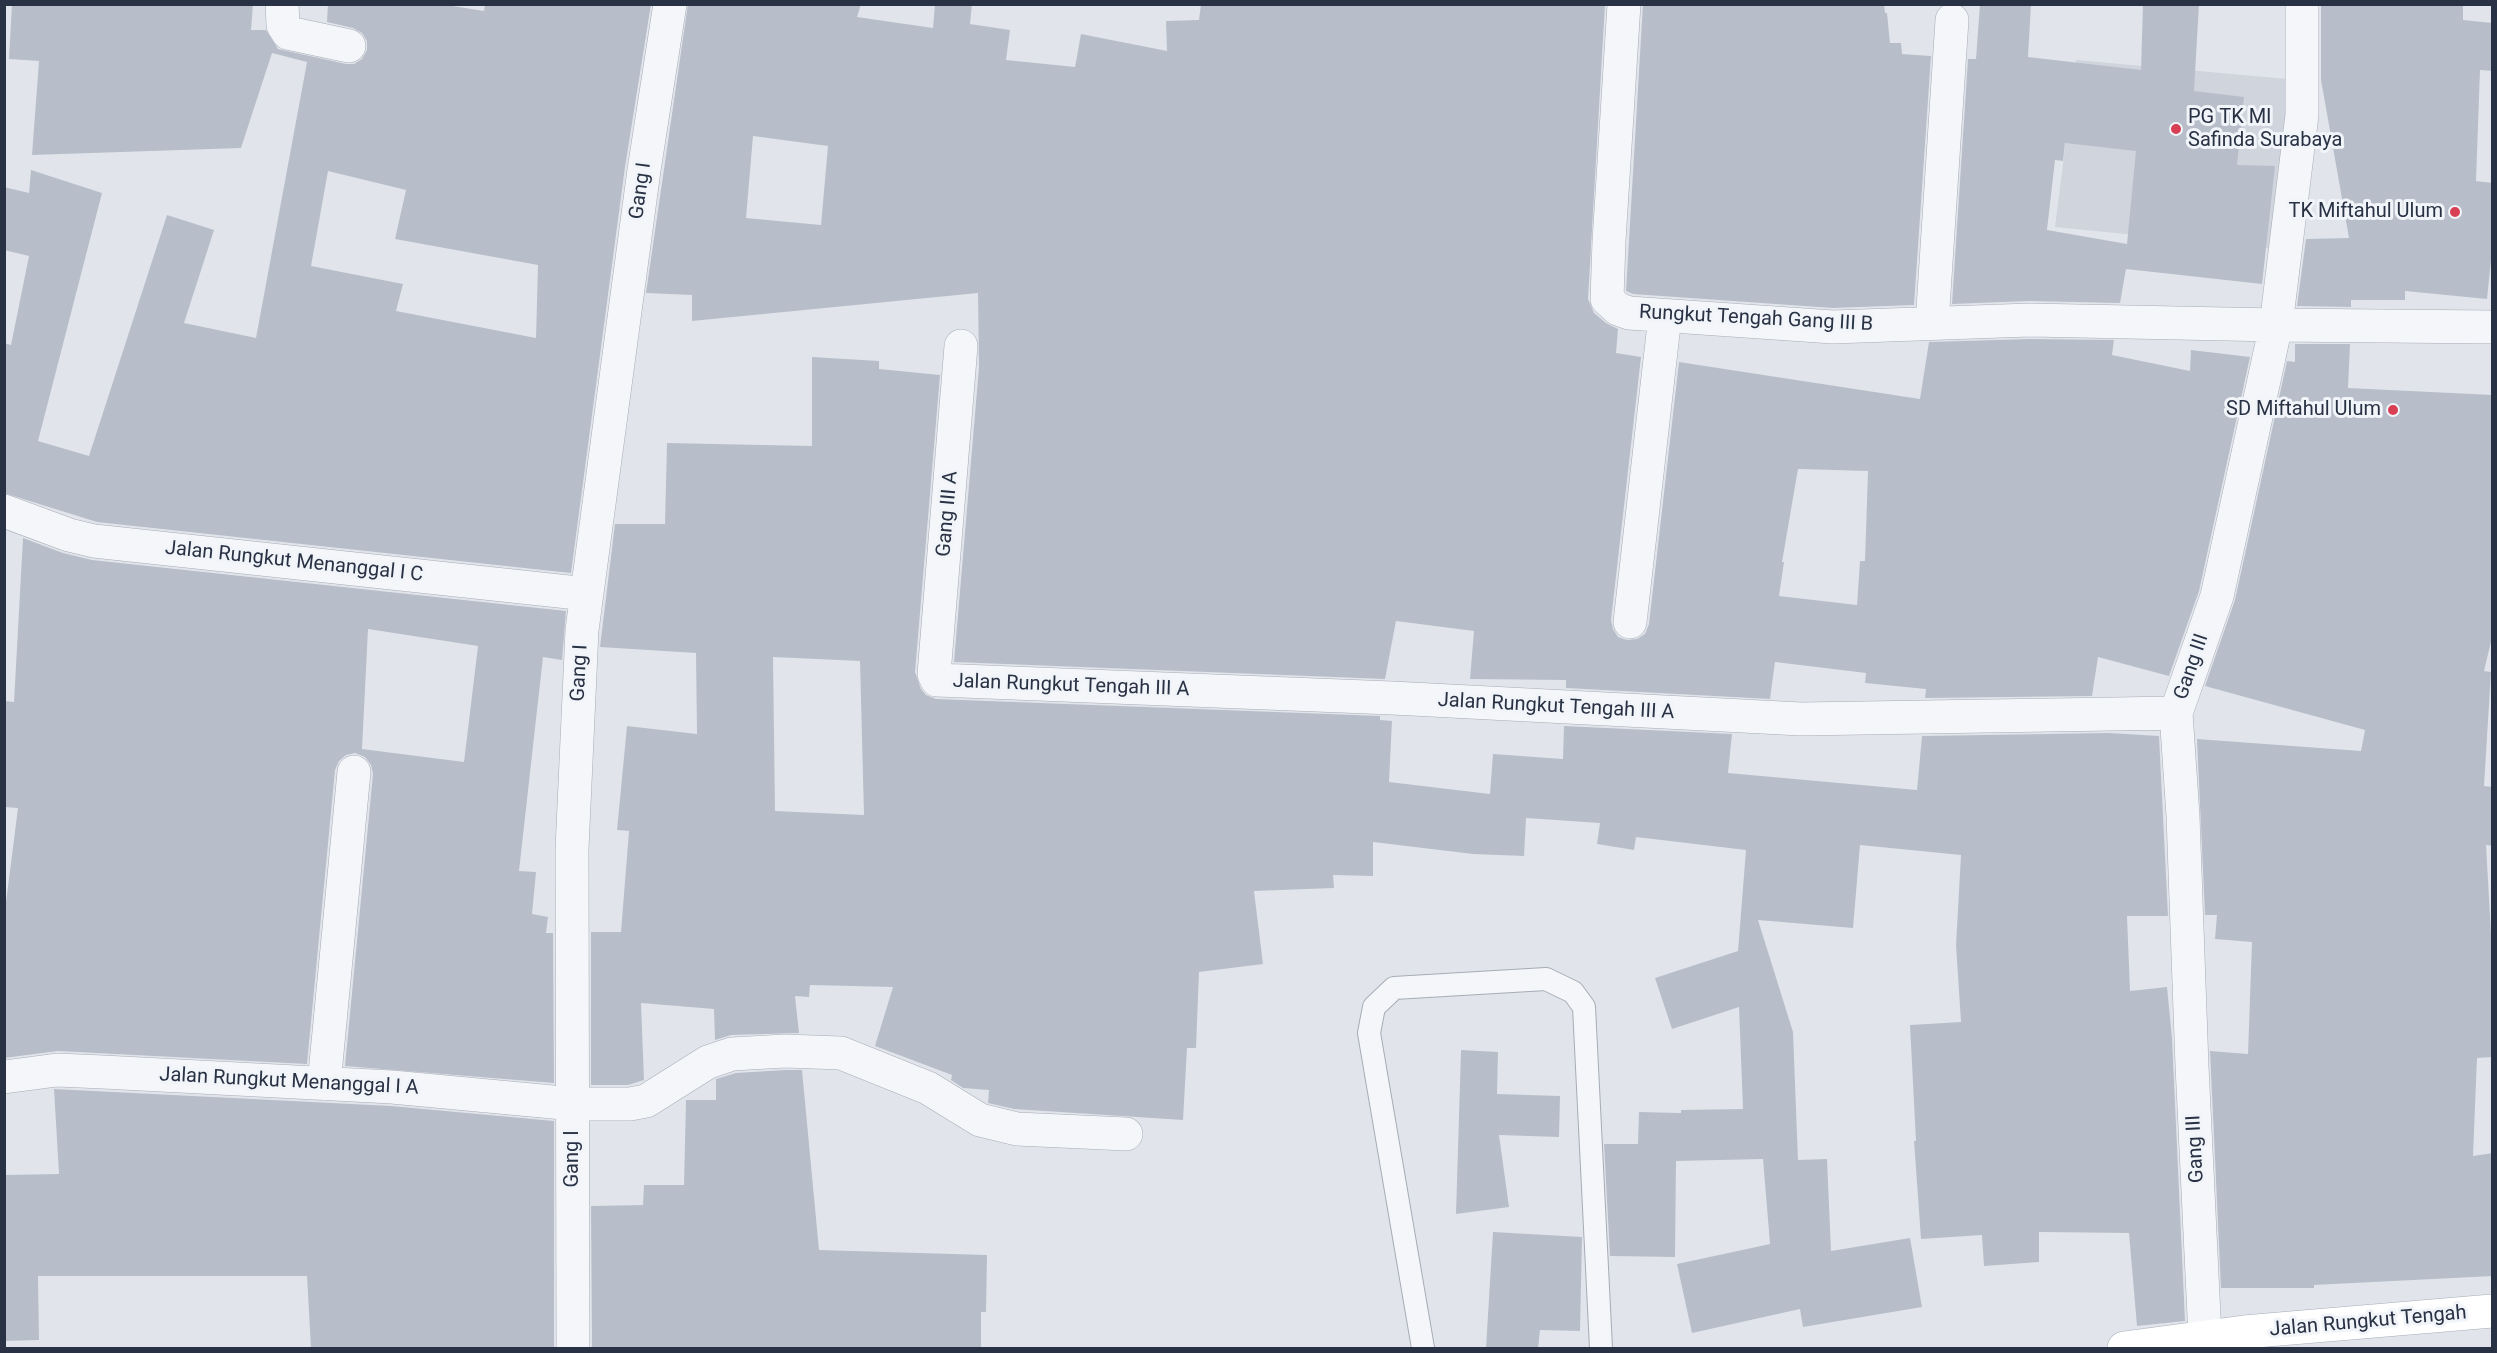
<!DOCTYPE html>
<html>
<head>
<meta charset="utf-8">
<style>
	body { margin:0 }
	#map { position:relative; width:2497px; height:1353px; overflow:hidden; background:#e1e5eb; font-family:Roboto,sans-serif }
	canvas { display:block }
	.frame { position:absolute; inset:0; border:6px solid #283244; pointer-events:none }
</style>
</head>
<body>
<div id="map">
<canvas width="2497" height="1353"></canvas>
<div class="frame"></div>
</div>
<script>
const g = document.querySelector('canvas').getContext('2d');
g.lineJoin = 'round';
function fill(path, color) { g.fillStyle = color; g.fill(path, 'evenodd'); }
const toPath = rows => new Path2D(rows.map(r => 'M' + r).join(''));
function strokePath(path, color, width, dash) { g.strokeStyle = color; g.lineWidth = width; g.lineCap = dash ? 'butt' : 'round'; g.setLineDash(dash || []); g.stroke(path); }
function drawText(font, color, halo, rows, align = 'center') {
  g.font = font + ' Roboto,sans-serif'; g.lineWidth = 6; g.setLineDash([]); g.textBaseline = 'middle'; g.strokeStyle = halo; g.fillStyle = color; for (const [text, x, y, turn = 0] of rows) {
    g.save(); g.translate(x, y); g.rotate((+turn || 0) * Math.PI / 180); g.textAlign = isNaN(turn) ? turn : align; if (halo) g.strokeText(text, 0, 0); g.fillText(text, 0, 0); g.restore();
  }
}
fill(toPath([
	[2076,60,2288,79,2276,249,2055,227]
]), '#cfd4dd');
fill(toPath([
	[12,4,253,4,251,30,266,30,278,49,346,64,354,64,362,59,367,50,367,41,362,33,353,28,327,22,328,4,440,4,484,11,485,4,651,4,625,167,571,573,97,522,4,493,4,343,11,345,29,256,4,250,4,187,29,193,31,170,102,193,38,441,89,456,167,215,214,230,184,323,256,338,307,62,272,53,241,148,32,155,39,61,9,59],
	[328,171,406,190,395,239,538,265,536,338,396,311,403,284,311,266],
	[688,4,861,4,857,17,933,28,935,4,972,4,970,24,1010,30,1006,60,1075,67,1081,34,1167,51,1166,21,1199,20,1201,4,1605,4,1588,299,1594,313,1606,323,1618,329,1616,353,1641,357,1611,620,1613,629,1618,637,1627,640,1637,639,1645,634,1649,624,1679,362,1920,399,1929,342,2030,339,2114,340,2112,355,2190,371,2191,350,2250,357,2199,591,2169,676,2098,657,2092,696,1925,698,1926,689,1865,683,1866,673,1775,662,1770,699,1566,688,1566,680,1470,679,1474,631,1396,621,1385,679,954,662,979,367,978,293,692,321,692,295,646,293],
	[753,136,828,146,821,225,746,218],
	[1798,469,1868,471,1865,561,1860,561,1857,605,1779,596,1784,562,1782,562],
	[1643,4,1884,4,1885,13,1887,13,1890,43,1901,43,1902,54,1931,56,1914,305,1833,308,1633,294,1626,291],
	[1980,4,2031,4,2028,57,2141,70,2143,4,2199,4,2194,91,2244,97,2237,165,2275,166,2262,284,2126,269,2120,303,2029,301,1952,304,1968,59,1976,59],
	[2065,143,2136,151,2127,244,2047,230,2055,160,2063,161],
	[2321,4,2463,4,2463,20,2493,23,2493,71,2480,70,2476,181,2493,183,2493,241,2487,299,2405,291,2405,300,2351,300,2351,307,2297,306,2306,239,2349,238,2321,80],
	[2295,344,2350,344,2348,388,2493,395,2493,633,2484,671,2491,672,2484,786,2493,787,2493,846,2486,845,2493,970,2493,1057,2477,1058,2473,1156,2493,1153,2493,1276,2314,1285,2314,1288,2221,1288,2210,1051,2248,1054,2252,942,2215,939,2217,915,2205,915,2197,739,2361,751,2365,730,2205,686,2235,600,2287,361,2295,362],
	[812,357,879,361,879,369,940,375,915,672,921,689,926,695,936,699,1380,716,1380,720,1392,721,1389,782,1490,794,1493,754,1563,759,1564,726,1732,734,1728,773,1917,790,1922,736,2109,733,2159,736,2168,916,2127,916,2130,991,2167,987,2172,1038,2185,1321,2137,1326,2129,1233,2039,1232,2039,1262,1984,1266,1982,1235,1921,1239,1914,1141,1916,1141,1910,1025,1961,1022,1956,945,1961,855,1860,845,1853,928,1758,920,1793,1032,1798,1160,1827,1159,1831,1251,1910,1238,1922,1307,1803,1327,1800,1309,1692,1333,1677,1264,1770,1244,1763,1159,1676,1161,1675,1257,1610,1256,1604,1144,1638,1144,1639,1112,1681,1113,1681,1110,1743,1109,1739,1007,1672,1029,1655,978,1738,951,1746,850,1636,837,1634,850,1597,844,1600,823,1526,818,1524,856,1473,854,1373,842,1373,876,1333,875,1334,888,1254,891,1263,964,1199,972,1196,1048,1187,1048,1183,1120,1014,1109,988,1103,989,1090,963,1088,951,1080,952,1075,875,1046,893,987,810,985,809,997,795,996,799,1033,731,1035,715,1040,714,1009,641,1003,644,1080,628,1085,591,1085,591,932,621,932,629,831,617,830,627,726,697,734,696,653,600,647,615,524,665,524,667,443,812,446],
	[773,657,860,661,864,815,775,811],
	[23,538,63,553,92,560,566,611,562,660,543,657,519,871,536,872,532,914,548,917,546,933,553,933,554,1083,345,1066,373,774,371,765,365,757,355,753,346,755,339,761,335,770,307,1064,58,1051,4,1058,4,918,18,808,4,807,4,701,14,702],
	[368,629,478,646,464,762,362,749],
	[1461,1050,1498,1052,1497,1094,1560,1096,1559,1137,1499,1135,1509,1207,1456,1214],
	[785,1070,802,1070,819,1250,987,1255,986,1312,981,1312,981,1348,592,1348,591,1206,643,1205,644,1185,684,1185,686,1100,716,1100,716,1079,736,1073],
	[54,1089,391,1106,554,1121,554,1348,311,1348,307,1276,38,1276,39,1340,4,1341,4,1175,59,1174],
	[1493,1232,1582,1237,1580,1331,1540,1330,1538,1348,1486,1348]
]), '#b8bec9');
const lane = toPath([
	[1423,1348,1369,1033,1374,1007,1394,988,1546,979,1573,992,1584,1007,1601,1348]
]);
const street = toPath([
	[282,4,283,25,288,33,349,46],
	[1624,4,1609,241,1607,299,1618,309,1629,313,1833,327,2030,320,2276,325,2492,327],
	[1932,323,1952,20],
	[961,346,934,674,937,680,1392,698,1801,719,2176,713],
	[4,511,69,535,94,541,587,594],
	[1630,622,1665,316],
	[4,1077,57,1070,103,1072,392,1087,574,1104,630,1104,646,1101,708,1062,732,1054,785,1051,841,1053,928,1088,980,1120,1017,1129,1126,1134],
	[324,1084,354,772],
	[2205,1337,2192,1066,2183,816,2176,713,2217,596,2276,325,2302,115,2302,4],
	[573,1348,572,849,582,630,644,170,670,4]
]);
const secondary = toPath([
	[2124,1348,2244,1332,2492,1311]
]);
strokePath(lane, '#a6acb6', 24);
strokePath(street, '#a6acb6', 34);
strokePath(secondary, '#a6acb6', 34);
strokePath(lane, '#f5f6f9', 22);
strokePath(street, '#f5f6f9', 33);
strokePath(secondary, '#fff', 33);
for (const [x, y, r, color] of [
	[2176,129,6,"#d83f53"],
	[2455,212,6,"#d83f53"],
	[2393,410,6,"#d83f53"]
]) { const dot = new Path2D(); dot.arc(x, y, r, 0, 2 * Math.PI); g.fillStyle = color; g.fill(dot); strokePath(dot, '#f1f4f8', 2); }
drawText('20px', '#283244', '#f1f4f8', [
	["PG TK MI",2188,118,"left"],
	["Safinda Surabaya",2188,141,"left"],
	["TK Miftahul Ulum",2443,212],
	["SD Miftahul Ulum",2381,410]
], 'right');
drawText('20px', '#283244', '#f1f4f8', [
	["Gang I",641,191,-82],
	["Rungkut Tengah Gang III B",1756,319,3],
	["Gang III A",948,514,-85],
	["Jalan Rungkut Menanggal I C",294,562,6],
	["Gang III",2192,667,-71],
	["Gang I",580,673,-87],
	["Jalan Rungkut Tengah III A",1071,686,2],
	["Jalan Rungkut Tengah III A",1556,707,3],
	["Jalan Rungkut Menanggal I A",289,1082,3],
	["Gang III",2196,1149,-93],
	["Gang I",573,1159,-90],
	["Jalan Rungkut Tengah",2368,1322,-5]
]);
</script>
</body>
</html>
